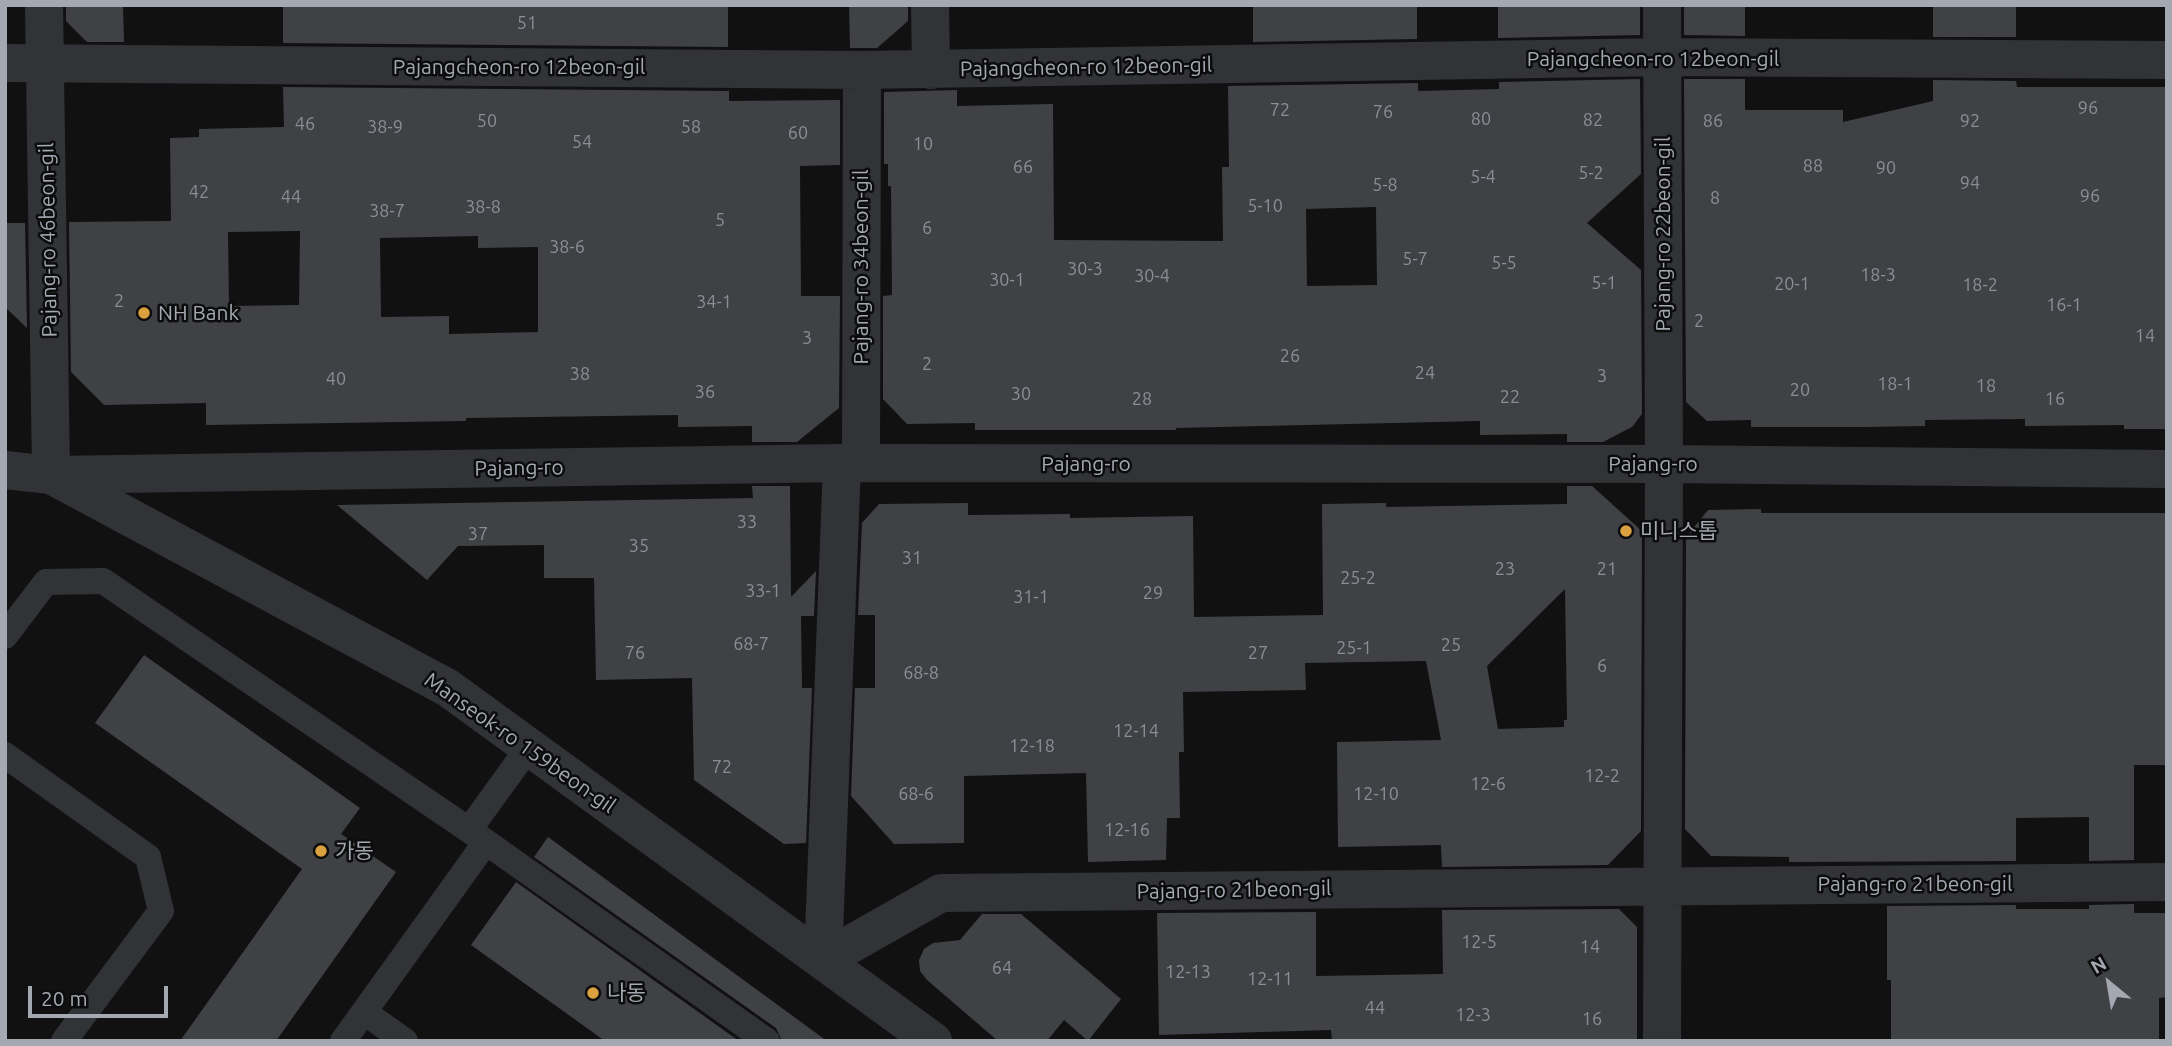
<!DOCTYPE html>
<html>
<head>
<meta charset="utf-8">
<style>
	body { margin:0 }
	#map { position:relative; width:2172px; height:1046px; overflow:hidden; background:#111112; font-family:Ubuntu,sans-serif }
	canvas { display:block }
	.frame { position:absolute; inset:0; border:7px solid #a3a8b1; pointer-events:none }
	.north { position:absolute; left:2074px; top:948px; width:70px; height:70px; -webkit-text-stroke:5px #0c0c0d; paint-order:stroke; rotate:330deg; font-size:19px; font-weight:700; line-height:28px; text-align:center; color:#a3a8b1 }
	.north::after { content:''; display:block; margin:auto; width:24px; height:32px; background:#a3a8b1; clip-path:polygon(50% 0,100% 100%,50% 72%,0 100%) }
	.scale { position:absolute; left:28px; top:986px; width:140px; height:32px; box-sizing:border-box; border:4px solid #a3a8b1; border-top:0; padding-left:9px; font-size:21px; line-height:24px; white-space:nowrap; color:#a3a8b1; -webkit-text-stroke:5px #0c0c0d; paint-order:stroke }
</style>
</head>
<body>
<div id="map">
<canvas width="2172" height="1046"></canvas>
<div class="frame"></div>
<div class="north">N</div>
<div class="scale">20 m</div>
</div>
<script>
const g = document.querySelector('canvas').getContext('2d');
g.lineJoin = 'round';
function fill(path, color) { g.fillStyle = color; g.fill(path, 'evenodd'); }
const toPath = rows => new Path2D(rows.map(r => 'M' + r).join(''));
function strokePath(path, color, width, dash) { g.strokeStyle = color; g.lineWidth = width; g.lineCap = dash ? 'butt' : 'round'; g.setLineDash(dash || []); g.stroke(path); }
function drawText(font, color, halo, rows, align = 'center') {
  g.font = font + ' Ubuntu,"Noto Sans KR",sans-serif'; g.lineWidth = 5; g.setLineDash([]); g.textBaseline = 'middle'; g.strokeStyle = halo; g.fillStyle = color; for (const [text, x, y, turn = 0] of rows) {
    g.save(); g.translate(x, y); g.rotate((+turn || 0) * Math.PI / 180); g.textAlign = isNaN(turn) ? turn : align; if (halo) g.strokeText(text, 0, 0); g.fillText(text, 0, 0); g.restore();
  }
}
fill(toPath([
	[66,5,123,5,124,42,87,42,66,21],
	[283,5,728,5,728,47,283,43],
	[849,5,908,5,908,21,877,48,850,48],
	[1253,5,1417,5,1417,39,1253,42],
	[1498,5,1640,5,1640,35,1498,38],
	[1684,5,1745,5,1745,36,1684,35],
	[1933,5,2016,5,2016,37,1933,37],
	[1640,79,1641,174,1587,223,1641,270,1642,414,1632,427,1603,442,1567,442,1567,434,1480,435,1480,421,1176,428,1176,430,975,430,975,423,907,424,883,399,883,296,892,295,891,186,888,186,888,164,884,164,884,92,957,90,957,106,1053,104,1054,240,1223,241,1222,167,1229,167,1228,86,1418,83,1418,91,1499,89,1499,82],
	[1376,207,1377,285,1307,286,1306,209],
	[1684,79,1745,79,1745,110,1843,110,1843,122,1933,101,1933,80,2016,81,2017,87,2167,87,2167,429,2124,429,2124,425,2025,426,2025,419,1925,420,1925,426,1864,427,1751,427,1751,420,1707,421,1686,402],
	[283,87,729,91,729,101,840,100,840,165,800,166,801,296,840,296,839,408,797,442,752,442,752,426,678,427,678,415,466,418,466,421,206,425,206,403,104,405,71,372,69,222,171,221,170,138,199,137,199,129,284,127],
	[300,231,299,305,229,306,228,232],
	[478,236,478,248,538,247,538,332,449,334,449,316,381,317,380,238],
	[5,223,25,223,27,328,5,307],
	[752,486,790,486,791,597,816,571,814,616,801,616,802,688,812,688,806,843,784,844,694,780,692,678,596,680,594,578,544,578,544,545,458,546,427,580,337,505,753,498],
	[1567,486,1592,486,1642,531,1641,831,1608,865,1442,867,1441,845,1338,847,1337,742,1441,740,1426,661,1305,663,1306,690,1183,692,1184,752,1179,752,1180,818,1167,818,1166,860,1088,862,1086,773,964,776,964,843,894,844,851,796,855,688,875,688,875,615,858,615,862,523,879,504,968,503,968,515,1070,514,1070,518,1193,516,1194,617,1323,615,1322,504,1386,503,1386,507,1567,504],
	[1565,589,1567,720,1564,720,1564,727,1498,729,1487,666],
	[1761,509,1761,513,2167,513,2167,765,2134,765,2134,860,2089,861,2089,817,2016,818,2016,861,1789,862,1789,857,1711,856,1685,829,1686,537,1708,510],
	[144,655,360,808,341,834,396,872,276,1041,180,1041,302,869,95,723],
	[548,837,827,1041,782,1041,776,1028,534,857],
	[516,882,739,1041,605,1041,471,945],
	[2134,904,2134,913,2167,913,2167,997,2159,998,2159,1041,1891,1041,1891,980,1887,980,1887,906,2016,905,2016,909,2089,909,2089,905],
	[1619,909,1637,927,1637,1041,1332,1041,1331,1030,1159,1035,1157,913,1316,912,1316,976,1443,974,1442,910],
	[982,914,1021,914,1121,999,1088,1041,1064,1020,1047,1041,998,1041,927,980,920,971,919,960,924,949,933,943,960,940]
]), '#404145');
strokePath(toPath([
	[5,636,46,582,103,581,469,830,767,1041],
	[5,755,148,857,161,911,64,1041],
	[469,830,529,747],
	[364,1012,405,1041],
	[343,1041,486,842]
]), '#323336', 26);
strokePath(toPath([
	[44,5,51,475,842,463,1664,464,2167,469],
	[930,5,931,70],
	[5,63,862,70,1662,57,2167,60],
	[861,463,862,70],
	[823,960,941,893,2167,882],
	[823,960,842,463],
	[1662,1041,1664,464,1662,5]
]), '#323336', 38);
strokePath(toPath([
	[5,470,51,475,448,688,933,1041]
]), '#323336', 38);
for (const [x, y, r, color] of [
	[144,313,7,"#dba03f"],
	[1626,531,7,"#dba03f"],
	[321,851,7,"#dba03f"],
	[593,993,7,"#dba03f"]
]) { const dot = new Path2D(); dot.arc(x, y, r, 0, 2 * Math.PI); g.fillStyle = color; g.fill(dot); strokePath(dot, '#0c0c0d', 2.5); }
drawText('18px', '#8a8e96', null, [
	["51",527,23],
	["96",2088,108],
	["72",1280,110],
	["76",1383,112],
	["80",1481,119],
	["82",1593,120],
	["50",487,121],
	["86",1713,121],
	["92",1970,121],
	["46",305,124],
	["38-9",385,127],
	["58",691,127],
	["60",798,133],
	["54",582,142],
	["10",923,144],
	["88",1813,166],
	["66",1023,167],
	["90",1886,168],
	["5-2",1591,173],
	["5-4",1483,177],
	["94",1970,183],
	["5-8",1385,185],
	["42",199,192],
	["96",2090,196],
	["44",291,197],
	["8",1715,198],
	["5-10",1265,206],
	["38-8",483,207],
	["38-7",387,211],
	["5",720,220],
	["6",927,228],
	["38-6",567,247],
	["5-7",1415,259],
	["5-5",1504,263],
	["30-3",1085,269],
	["18-3",1878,275],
	["30-4",1152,276],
	["30-1",1007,280],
	["5-1",1604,283],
	["20-1",1792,284],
	["18-2",1980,285],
	["2",119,301],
	["34-1",714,302],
	["16-1",2064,305],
	["2",1699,321],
	["14",2145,336],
	["3",807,338],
	["26",1290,356],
	["2",927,364],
	["24",1425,373],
	["38",580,374],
	["3",1602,376],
	["40",336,379],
	["18-1",1895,384],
	["18",1986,386],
	["20",1800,390],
	["36",705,392],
	["30",1021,394],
	["22",1510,397],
	["28",1142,399],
	["16",2055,399],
	["33",747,522],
	["37",478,534],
	["35",639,546],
	["31",912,558],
	["23",1505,569],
	["21",1607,569],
	["25-2",1358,578],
	["33-1",763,591],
	["29",1153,593],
	["31-1",1031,597],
	["68-7",751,644],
	["25",1451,645],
	["25-1",1354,648],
	["76",635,653],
	["27",1258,653],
	["6",1602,666],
	["68-8",921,673],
	["12-14",1136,731],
	["12-18",1032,746],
	["72",722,767],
	["12-2",1602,776],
	["12-6",1488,784],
	["68-6",916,794],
	["12-10",1376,794],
	["12-16",1127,830],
	["12-5",1479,942],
	["14",1590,947],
	["64",1002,968],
	["12-13",1188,972],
	["12-11",1270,979],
	["44",1375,1008],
	["12-3",1473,1015],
	["16",1592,1019]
]);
drawText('21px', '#a3a8b1', '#0c0c0d', [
	["Pajangcheon-ro 12beon-gil",1653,59],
	["Pajangcheon-ro 12beon-gil",519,67],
	["Pajangcheon-ro 12beon-gil",1086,67,-1],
	["Pajang-ro 22beon-gil",1663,234,-90],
	["Pajang-ro 46beon-gil",48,240,-91],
	["Pajang-ro 34beon-gil",861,267,-90],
	["Pajang-ro",1086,464],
	["Pajang-ro",1653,464],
	["Pajang-ro",519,468,-1],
	["Manseok-ro 159beon-gil",520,743,35],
	["Pajang-ro 21beon-gil",1915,884],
	["Pajang-ro 21beon-gil",1234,890,-1]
]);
drawText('21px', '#a3a8b1', '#0c0c0d', [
	["NH Bank",158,313],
	["미니스톱",1640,531],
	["가동",335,851],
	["나동",607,993]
], 'left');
</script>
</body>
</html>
